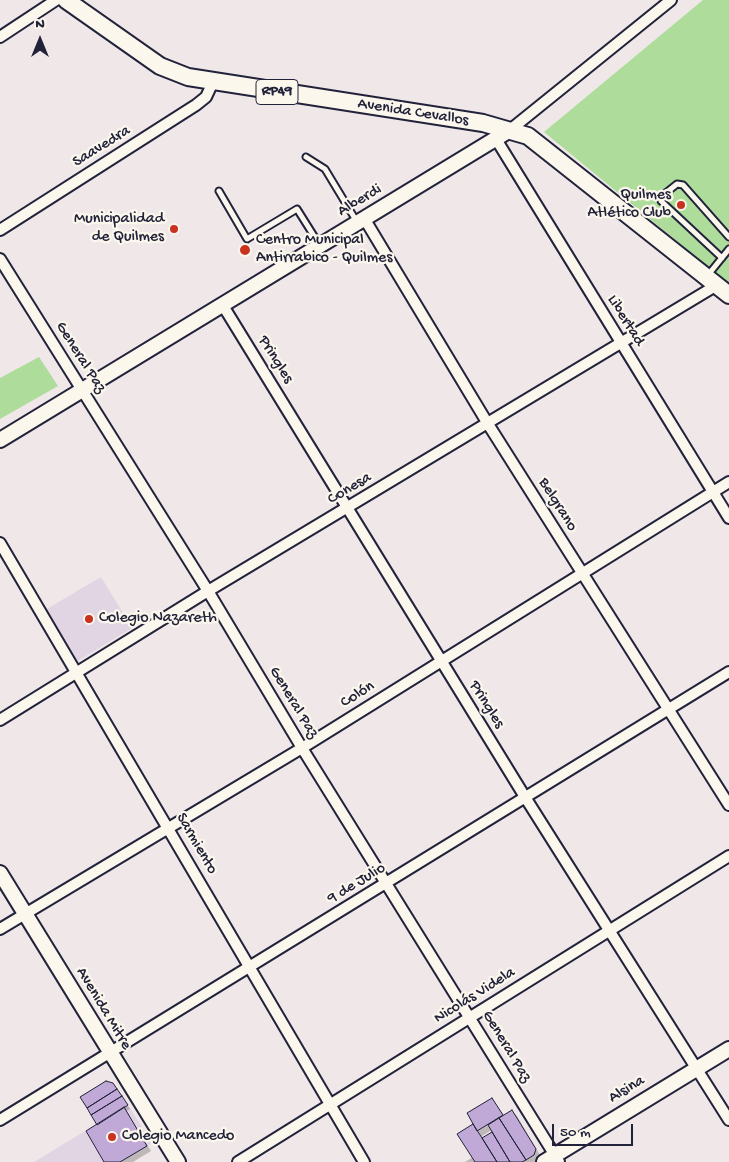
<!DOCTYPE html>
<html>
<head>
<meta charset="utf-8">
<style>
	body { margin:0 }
	#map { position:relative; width:729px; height:1162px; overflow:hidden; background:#efe7e8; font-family:"Gochi Hand",sans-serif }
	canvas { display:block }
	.north { position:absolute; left:15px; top:15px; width:50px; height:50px; -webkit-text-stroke:4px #fbf7ec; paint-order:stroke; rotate:0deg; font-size:14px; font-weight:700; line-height:20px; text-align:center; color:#22223b }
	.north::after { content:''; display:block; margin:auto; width:18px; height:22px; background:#22223b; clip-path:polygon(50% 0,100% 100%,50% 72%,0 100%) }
	.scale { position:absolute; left:552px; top:1124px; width:81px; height:22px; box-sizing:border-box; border:2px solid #22223b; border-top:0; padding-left:6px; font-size:15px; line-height:18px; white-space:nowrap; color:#22223b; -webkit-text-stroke:4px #fbf7ec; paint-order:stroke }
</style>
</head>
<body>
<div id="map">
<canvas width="729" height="1162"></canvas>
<div class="north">N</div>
<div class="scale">50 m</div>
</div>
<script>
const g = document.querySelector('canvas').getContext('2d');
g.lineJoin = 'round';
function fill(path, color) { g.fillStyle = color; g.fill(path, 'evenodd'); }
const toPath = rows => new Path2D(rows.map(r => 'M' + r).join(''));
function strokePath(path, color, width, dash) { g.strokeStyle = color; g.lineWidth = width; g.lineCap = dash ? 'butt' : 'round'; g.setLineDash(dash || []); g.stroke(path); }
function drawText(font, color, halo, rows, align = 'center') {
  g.font = font + ' "Gochi Hand",sans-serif'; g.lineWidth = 4.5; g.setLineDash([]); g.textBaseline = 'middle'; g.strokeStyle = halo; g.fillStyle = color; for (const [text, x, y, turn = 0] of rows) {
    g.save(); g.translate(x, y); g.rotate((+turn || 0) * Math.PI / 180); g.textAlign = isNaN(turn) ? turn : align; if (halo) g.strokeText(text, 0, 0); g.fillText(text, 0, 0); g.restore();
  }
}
fill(toPath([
	[101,577,132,628,76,662,45,610],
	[128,1105,152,1143,120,1162,34,1162]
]), '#e1d4e3');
fill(toPath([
	[703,0,729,0,729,284,544,132],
	[39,357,58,386,0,419,0,378]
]), '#aedc9b');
fill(toPath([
	[113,1084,130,1109,126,1111,151,1151,133,1162,105,1162,98,1125],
	[492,1099,504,1116,512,1111,517,1116,540,1155,539,1159,535,1162,465,1162,473,1157,459,1134,475,1124],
	[492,1130,495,1137,492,1133,483,1139,482,1136]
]), '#0003');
const building = toPath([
	[106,1081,113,1083,117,1089,87,1108,80,1097,106,1081],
	[117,1089,122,1096,91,1115,87,1108,117,1089],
	[122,1096,128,1105,97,1125,91,1115,122,1096],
	[492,1098,503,1115,477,1131,467,1113,492,1098],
	[124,1107,147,1146,120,1162,104,1162,86,1131,124,1107],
	[512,1110,536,1149,534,1155,526,1160,499,1118,512,1110],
	[499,1118,526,1160,522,1162,510,1162,488,1125,499,1118],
	[473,1124,482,1138,497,1162,475,1162,457,1134,473,1124],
	[492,1132,510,1162,497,1162,482,1138,492,1132]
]);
fill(building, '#c1a9d7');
strokePath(building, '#22223b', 1);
const lane = toPath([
	[306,157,325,169,357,222],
	[219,191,247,239,297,209,319,244],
	[722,258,661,201,662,196,677,184,683,185,729,237],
	[708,275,729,249]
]);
const street = toPath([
	[0,37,56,0],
	[510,130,671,0],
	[496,139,729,518],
	[364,218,488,424,729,805],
	[0,230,196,105,206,97,213,82],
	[0,259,208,591,302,748,559,1162],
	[222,304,525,797,729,1120],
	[0,543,364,1162],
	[0,720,208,591,717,285],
	[0,929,302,748,729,482],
	[0,1120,729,672],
	[238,1162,729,856]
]);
const secondary = toPath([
	[0,440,510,130],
	[0,873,178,1162],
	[544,1162,729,1049]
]);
const primary = toPath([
	[66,0,160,66,188,77,483,123,528,136,729,295]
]);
strokePath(lane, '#22223b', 9);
strokePath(street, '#22223b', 14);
strokePath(secondary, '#22223b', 18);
strokePath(primary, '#22223b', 20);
strokePath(lane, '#fbf7ec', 5);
strokePath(street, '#fbf7ec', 10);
strokePath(secondary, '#fbf7ec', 14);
strokePath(primary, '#fbf7ec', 16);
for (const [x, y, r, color] of [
	[681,205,5,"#c8321e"],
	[174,229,5,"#c8321e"],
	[245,250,6,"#c8321e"],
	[89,619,5,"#c8321e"],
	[112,1137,5,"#c8321e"]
]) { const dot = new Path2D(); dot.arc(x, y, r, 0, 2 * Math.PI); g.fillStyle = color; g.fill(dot); strokePath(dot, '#fbf7ec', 2); }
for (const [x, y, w] of [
	[277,92,42]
]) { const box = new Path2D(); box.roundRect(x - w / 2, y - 12.5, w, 25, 4); g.fillStyle = '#fbf7ec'; g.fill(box); strokePath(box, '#22223b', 1); }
drawText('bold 15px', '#22223b', null, [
	["RP49",277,92]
]);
drawText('16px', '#22223b', '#fbf7ec', [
	["Avenida Cevallos",413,113,9],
	["Saavedra",102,147,-32],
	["Alberdi",360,201,-31],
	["Libertad",625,321,58],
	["General Paz",80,358,58],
	["Pringles",275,360,58],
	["Conesa",350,489,-31],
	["Belgrano",557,505,58],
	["Colón",358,695,-32],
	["General Paz",293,703,59],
	["Pringles",486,705,58],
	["Sarmiento",196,844,60],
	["9 de Julio",357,884,-31],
	["Nicolás Videla",475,996,-32],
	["Avenida Mitre",103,1009,59],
	["General Paz",506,1047,59],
	["Alsina",627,1090,-31]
]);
drawText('16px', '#22223b', '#fbf7ec', [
	["Quilmes",671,196,"right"],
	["Atlético Club",671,214,"right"],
	["Municipalidad",164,220,"right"],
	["de Quilmes",164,238,"right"],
	["Centro Municipal",256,241],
	["Antirrabico - Quilmes",256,259],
	["Colegio Nazareth",99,619],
	["Colegio Mancedo",122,1137]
], 'left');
</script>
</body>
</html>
